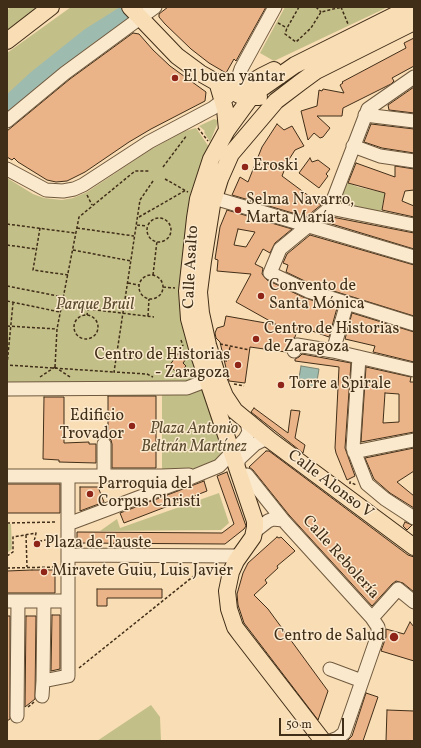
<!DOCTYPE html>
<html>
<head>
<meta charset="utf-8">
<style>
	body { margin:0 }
	#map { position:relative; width:421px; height:748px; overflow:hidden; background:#f9ddb4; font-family:Vollkorn,serif }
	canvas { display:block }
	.frame { position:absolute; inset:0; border:8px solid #412e18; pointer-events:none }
	.scale { position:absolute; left:279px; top:718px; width:65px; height:18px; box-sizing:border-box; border:2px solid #412e18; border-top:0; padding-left:5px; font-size:12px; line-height:14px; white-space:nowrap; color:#412e18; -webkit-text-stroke:3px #fbe9ce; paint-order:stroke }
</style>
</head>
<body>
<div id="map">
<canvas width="421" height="748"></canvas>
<div class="frame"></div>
<div class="scale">50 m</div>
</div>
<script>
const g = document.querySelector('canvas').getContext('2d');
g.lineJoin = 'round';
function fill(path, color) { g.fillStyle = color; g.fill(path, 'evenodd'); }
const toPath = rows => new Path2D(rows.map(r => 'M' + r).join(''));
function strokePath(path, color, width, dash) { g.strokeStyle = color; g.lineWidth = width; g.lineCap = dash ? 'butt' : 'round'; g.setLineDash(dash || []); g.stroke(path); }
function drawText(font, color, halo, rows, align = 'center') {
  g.font = font + ' Vollkorn,serif'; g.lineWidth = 3; g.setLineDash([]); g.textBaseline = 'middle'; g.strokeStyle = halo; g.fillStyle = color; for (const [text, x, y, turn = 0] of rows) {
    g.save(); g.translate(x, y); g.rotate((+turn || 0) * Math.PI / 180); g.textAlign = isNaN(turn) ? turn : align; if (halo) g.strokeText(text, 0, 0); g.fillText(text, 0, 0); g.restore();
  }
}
fill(toPath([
	[10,7,39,7,7,31,7,11],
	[71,7,142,7,7,114,7,53],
	[285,7,388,7,274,61,260,53],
	[214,119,217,120,218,122,210,142,204,132,205,131,199,126],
	[196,128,209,147,203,161,206,385,160,392,156,396,7,396,7,178,33,194,44,198,62,200,73,198,87,192,150,150,185,131],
	[340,180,358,187,385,193,380,218,330,208],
	[210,386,232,454,219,466,162,476,162,393],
	[219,493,229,523,221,530,100,531,117,519,120,528],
	[7,524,11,524,12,549,7,553],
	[151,705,160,717,161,741,97,741]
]), '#c3bf89');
const water = toPath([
	[301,366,319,369,316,387,298,384,301,366]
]);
fill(water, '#9ebbaf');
strokePath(water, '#798373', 1);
strokePath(toPath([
	[7,105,35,79,89,36,135,7]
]), '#9ebbaf', 16);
const building = toPath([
	[168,7,266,7,236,61,234,59,226,73,209,63,191,49,165,24,159,17,159,14,168,7],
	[133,33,139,34,153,50,170,66,206,92,205,101,151,129,129,142,85,172,67,181,56,182,47,180,18,162,14,158,12,160,7,157,7,131,70,79,133,33],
	[414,38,414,66,392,78,394,81,391,84,343,108,342,116,317,116,330,128,323,137,320,138,314,133,308,140,301,111,317,106,319,90,322,91,323,89,344,93,340,85,343,83,342,82,406,48,404,43,414,38],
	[414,87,414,113,389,110,388,105,414,87],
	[277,124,284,130,292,126,304,146,295,150,288,161,282,176,321,205,306,217,232,195,240,177,248,182,262,147,277,124],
	[371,124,414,129,414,153,382,148,364,142,371,124],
	[310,158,312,162,318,160,330,169,326,174,328,176,319,188,299,173,310,158],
	[356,163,395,177,395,166,414,169,414,190,405,191,402,201,414,206,414,217,382,210,385,193,348,183,356,163],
	[227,210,292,229,275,243,270,253,263,249,255,264,263,268,262,274,267,280,305,298,337,308,329,337,298,326,295,337,290,341,286,352,250,347,245,383,229,381,220,342,216,338,215,333,217,328,224,326,226,316,277,325,236,302,251,274,217,271,218,260,215,259,220,227,227,210],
	[238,229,255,232,246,247,234,245,238,229],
	[332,217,414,233,414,249,325,222,332,217],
	[310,235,414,265,414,316,311,284,286,272,288,265,283,263,287,254,310,235],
	[352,313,414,332,414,362,373,352,375,346,345,339,352,313],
	[178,354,186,359,183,363,186,366,179,374,169,366,178,354],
	[302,354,351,363,345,448,355,476,347,480,336,453,335,448,339,367,295,361,295,359,299,357,302,354],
	[366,367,411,377,410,382,414,382,414,432,361,442,366,367],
	[385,393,399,394,399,422,383,423,385,393],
	[108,396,156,396,156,468,112,468,112,444,111,440,108,437,108,396],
	[44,397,64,397,64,443,89,442,89,444,96,444,96,463,59,462,59,460,43,459,44,397],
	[254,408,288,433,291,410,300,411,295,438,305,445,303,453,251,412,254,408],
	[414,448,414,471,397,482,414,496,414,508,390,493,374,479,365,458,414,448],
	[266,451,269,451,408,555,414,557,414,592,403,583,396,581,392,584,372,606,289,515,253,470,249,467,266,451],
	[227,472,246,526,244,529,225,544,77,543,77,532,222,533,234,524,217,476,227,472],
	[204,481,207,491,124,523,120,513,204,481],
	[7,484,60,484,60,513,7,513,7,484],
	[80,487,98,487,104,502,80,511,80,487],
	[405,522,412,525,407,530,403,526,405,522],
	[277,537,279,538,281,537,295,551,277,566,278,568,265,580,267,583,254,595,268,609,328,691,318,720,244,623,238,605,237,594,243,573,248,563,277,537],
	[32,570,55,570,55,593,7,593,7,571,32,570],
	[97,589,162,589,162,598,107,598,107,606,97,606,97,589],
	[52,615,60,615,60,669,51,671,52,615],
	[7,616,10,616,10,719,7,721,7,616],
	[26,616,36,616,35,699,25,707,26,616],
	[410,622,414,627,414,661,381,651,386,637,386,629,404,634,410,622],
	[366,693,378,697,363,741,347,741,352,736,366,693],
	[387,710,414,711,414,741,386,741,387,710]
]);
fill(building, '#eab388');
strokePath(building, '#412e18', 1);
const minor = toPath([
	[414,77,368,109,330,208,280,249,270,273,308,291,414,324],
	[365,115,414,121],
	[7,121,65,73,155,7],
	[353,146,380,156,414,161],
	[7,169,46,190,63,191,74,189,83,185,149,142,213,108,233,93,241,69,275,7],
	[214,198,414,257],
	[330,208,414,225],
	[294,351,297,345,333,351,414,370],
	[333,351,347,303],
	[359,357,353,448,367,484,385,499,414,518],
	[7,389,178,388,187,388,208,380],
	[354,452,414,440],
	[237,467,239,459,255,444,263,440,270,440],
	[247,475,283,520,372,618,378,627,378,635,344,733,338,738,330,741],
	[7,476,162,476,189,475],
	[104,476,104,444],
	[68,524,180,482,219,466,245,439,249,432,247,422],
	[254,532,268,521,273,519,283,520],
	[68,555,239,556],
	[7,601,68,601],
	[44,601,43,681,68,676,68,476],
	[372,618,398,589,414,602],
	[330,669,362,681],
	[42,696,43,681],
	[17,716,18,601]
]);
const major = toPath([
	[130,7,177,56,200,73,239,95,248,97,259,97],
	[414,22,316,71,301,82,276,101,231,154,220,179,212,205,203,261,199,292,201,313,208,345,219,381,225,396,235,411,270,440,414,547],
	[7,41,51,7],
	[218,85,225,109,227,130],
	[233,93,262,76,274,70],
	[323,741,241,635,235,627,229,609,227,591,231,572,236,561,253,537,255,527,255,521,198,352,189,319,187,291,195,218,198,199,211,159,227,130,251,97,262,88,295,65,411,7]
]);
strokePath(minor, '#6f5a3f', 15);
strokePath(major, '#412e18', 18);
strokePath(toPath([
	[299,7,287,28,285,34,296,42,311,28,321,12,342,7],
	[316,7,321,12],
	[341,7,348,24],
	[278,23,287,28],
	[198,128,208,141],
	[163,167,187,135],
	[165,179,188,192],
	[153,181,140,200,114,372,147,374,153,377],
	[87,195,92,205],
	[139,217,186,190],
	'147 230a12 12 0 1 1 24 0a12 12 0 1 1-24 0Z',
	[7,224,75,233],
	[137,225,147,226],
	[40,228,33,270,68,275],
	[77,228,134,236],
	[7,245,36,249],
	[73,250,131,261],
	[153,275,157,241],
	'139 287a12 12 0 1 1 24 0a12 12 0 1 1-24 0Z',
	[128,283,139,285],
	[7,286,63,297],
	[163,287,175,288],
	[7,301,60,312],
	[62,306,88,309,87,315],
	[88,309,154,317],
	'74 327a12 12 0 1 1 24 0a12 12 0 1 1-24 0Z',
	[148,316,149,299],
	[7,326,57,329],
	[181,340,183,346],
	[220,344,250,350],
	[224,356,225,351,227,351,226,361,228,361,230,346],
	[7,365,13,303],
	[55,367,57,329,79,217,135,171,150,171],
	[55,367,70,377],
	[7,372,7,365,114,372],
	[40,377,55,367],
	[234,384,244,386],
	[350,484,350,482,356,485],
	[7,523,57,522],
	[26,535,27,567],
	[7,556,13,552,13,537,36,533,34,542,58,538],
	[7,568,58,567],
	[79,668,205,567],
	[28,707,34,702]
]), '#412e18', 1.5, [3, 2]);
strokePath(minor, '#fbe9ce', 13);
strokePath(major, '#f9ddb4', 16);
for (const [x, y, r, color] of [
	[175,78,4,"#8f2418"],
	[245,167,4,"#8f2418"],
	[238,210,4,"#8f2418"],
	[261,296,4,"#8f2418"],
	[256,339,4,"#8f2418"],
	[238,365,4,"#8f2418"],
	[281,385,4,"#8f2418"],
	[132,426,4,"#8f2418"],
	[90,494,4,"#8f2418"],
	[37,544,4,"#8f2418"],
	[44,572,4,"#8f2418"],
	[394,637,5,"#8f2418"]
]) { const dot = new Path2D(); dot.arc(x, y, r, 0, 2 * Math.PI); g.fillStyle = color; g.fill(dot); strokePath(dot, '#fbe9ce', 1.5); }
drawText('16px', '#412e18', '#fbe9ce', [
	["El buen yantar",183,78],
	["Eroski",253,167],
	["Selma Navarro,",246,201],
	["Marta María",246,219],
	["Convento de",269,287],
	["Santa Mónica",269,305],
	["Centro de Historias",264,330],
	["de Zaragoza",264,348],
	["Centro de Historias",230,356,"right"],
	["- Zaragoza",230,374,"right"],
	["Torre a Spirale",289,385],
	["Edificio",124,417,"right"],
	["Trovador",124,435,"right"],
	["Parroquia del",98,485],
	["Corpus Christi",98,503],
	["Plaza de Tauste",45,544],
	["Miravete Guiu, Luis Javier",52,572],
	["Centro de Salud",385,637,"right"]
], 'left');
drawText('16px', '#412e18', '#fbe9ce', [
	["Calle Asalto",192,267,-87],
	["Calle Alonso V",330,485,37],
	["Calle Rebolería",340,558,48]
]);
drawText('italic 16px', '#5b4b2f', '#fbe9ce', [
	["Parque Bruil",95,306],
	["Plaza Antonio",194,430],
	["Beltrán Martínez",194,448]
]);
</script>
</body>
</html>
